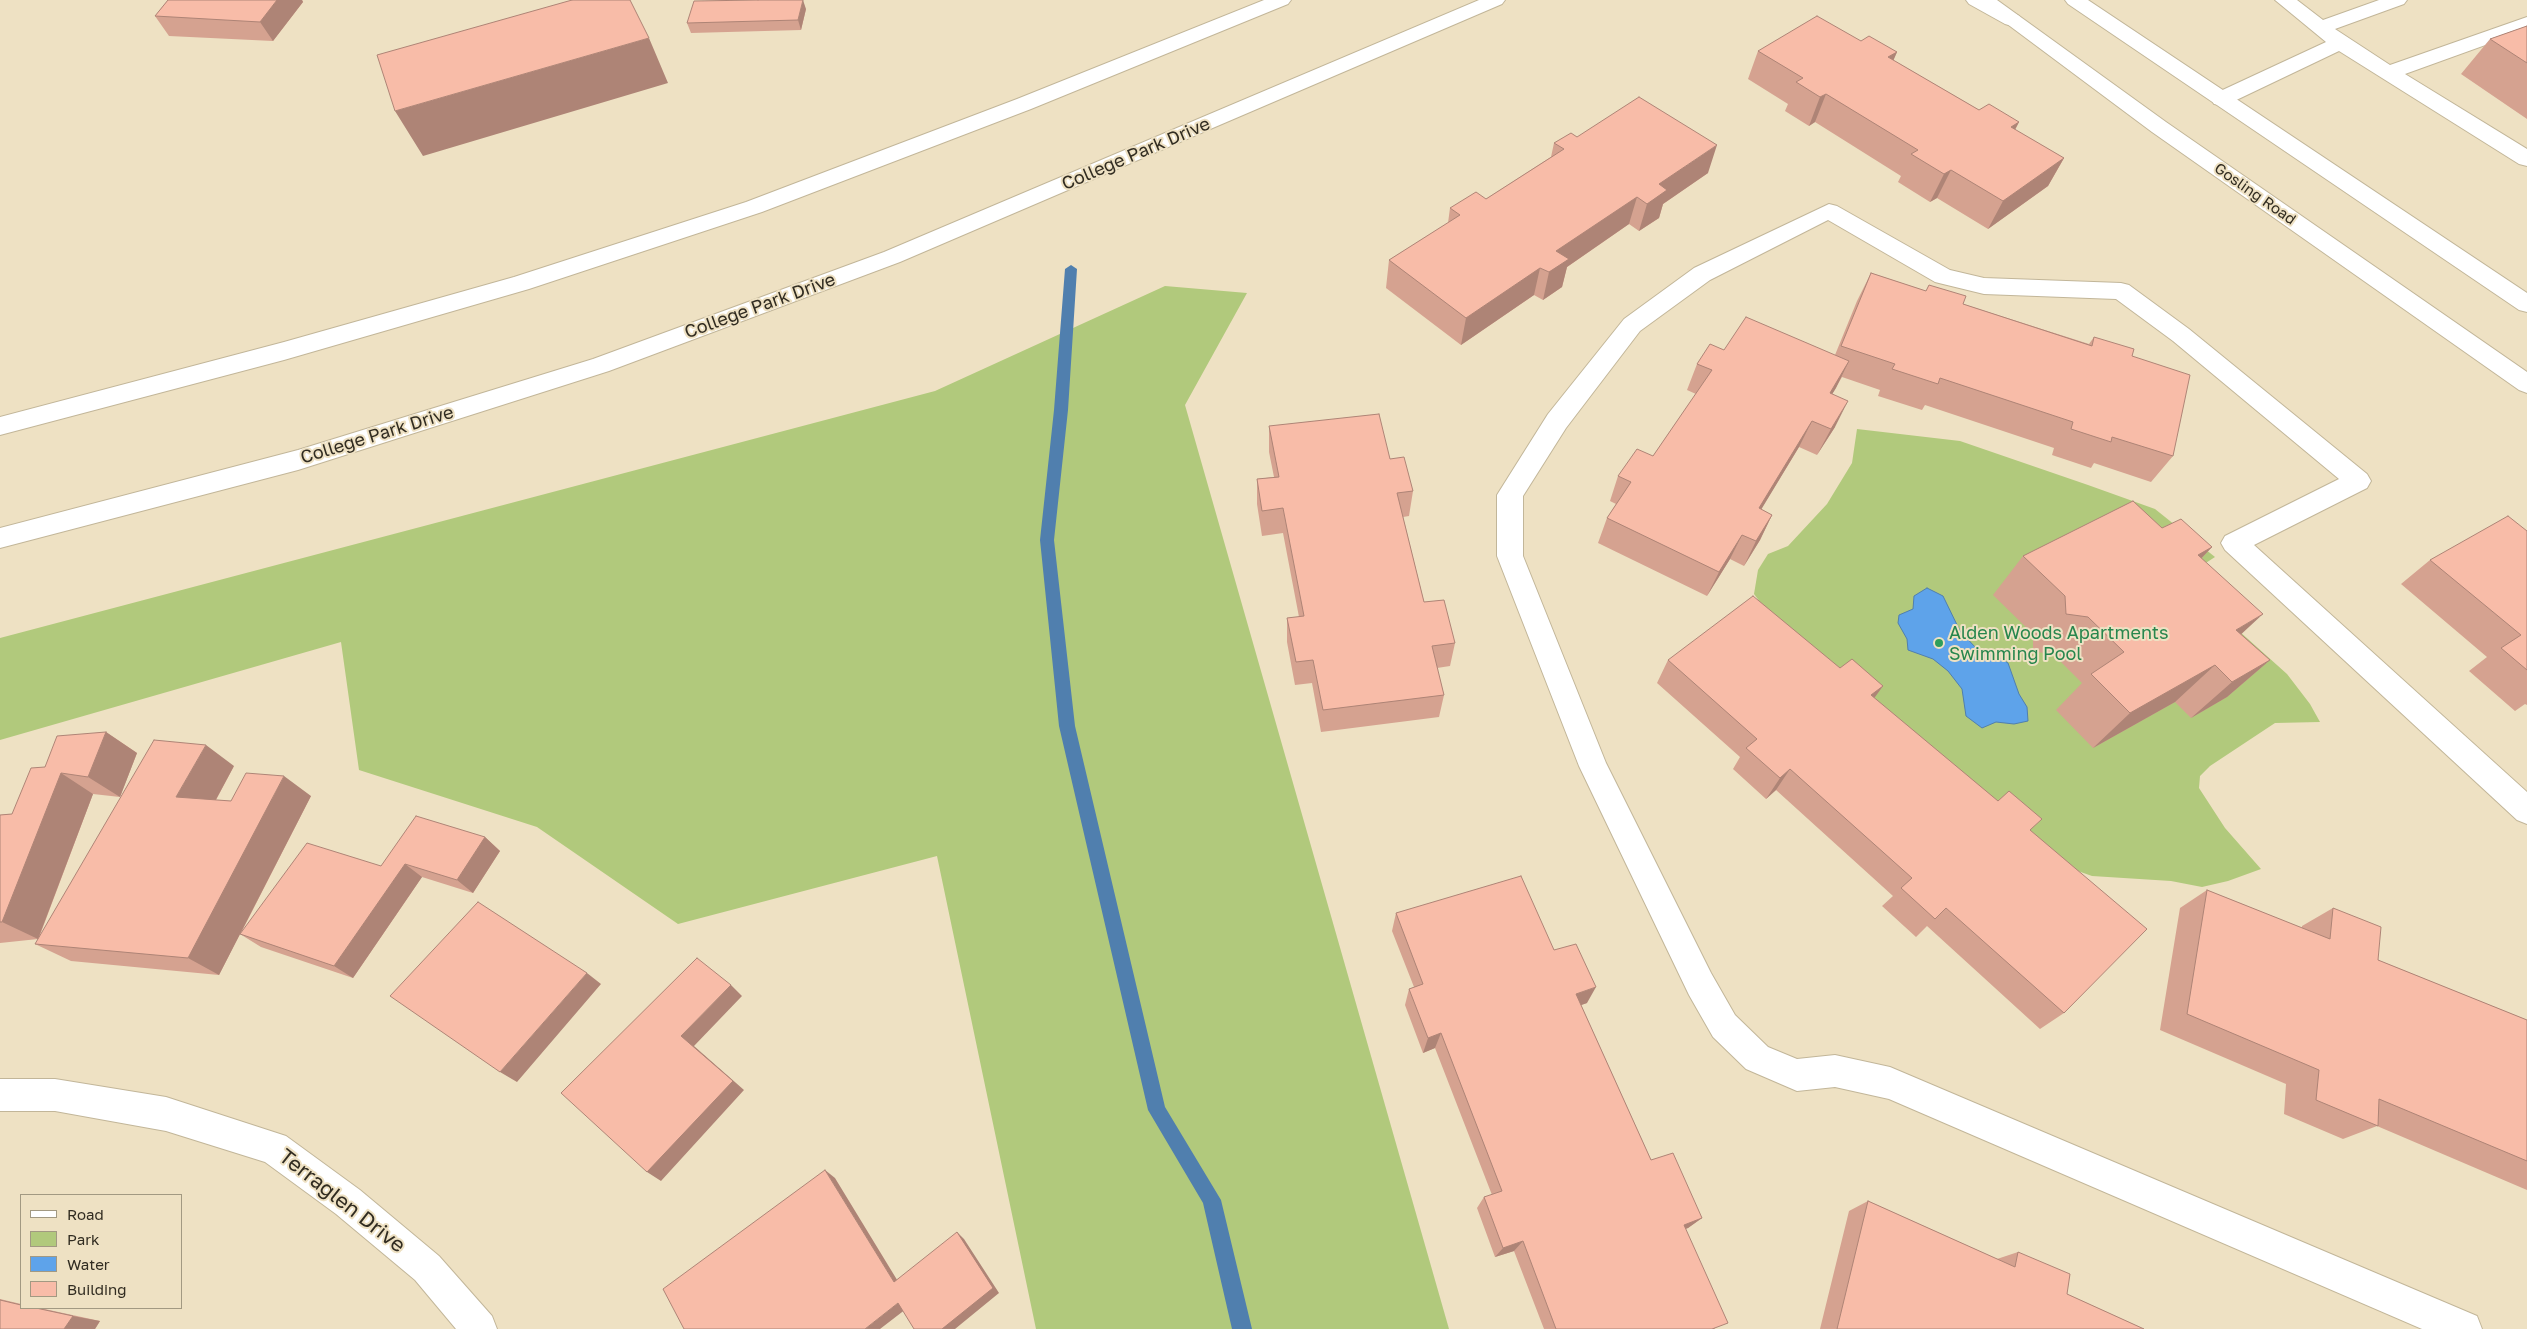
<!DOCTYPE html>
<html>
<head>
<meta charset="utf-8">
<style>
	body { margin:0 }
	#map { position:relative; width:2527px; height:1329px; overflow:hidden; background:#eee1c3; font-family:"Golos Text",sans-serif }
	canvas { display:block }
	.legend { position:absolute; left:20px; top:1194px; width:162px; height:115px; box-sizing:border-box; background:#eee1c3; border:1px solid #a29982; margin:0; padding:6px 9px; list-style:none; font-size:15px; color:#312c21 }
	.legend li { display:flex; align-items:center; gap:10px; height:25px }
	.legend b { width:25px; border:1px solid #a29982 }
</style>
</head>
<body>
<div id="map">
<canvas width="2527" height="1329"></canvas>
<ul class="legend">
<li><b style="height:6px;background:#fff"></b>Road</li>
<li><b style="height:14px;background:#b1c97c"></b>Park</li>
<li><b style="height:14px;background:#5ea3ea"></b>Water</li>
<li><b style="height:14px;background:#f8bca8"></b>Building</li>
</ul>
</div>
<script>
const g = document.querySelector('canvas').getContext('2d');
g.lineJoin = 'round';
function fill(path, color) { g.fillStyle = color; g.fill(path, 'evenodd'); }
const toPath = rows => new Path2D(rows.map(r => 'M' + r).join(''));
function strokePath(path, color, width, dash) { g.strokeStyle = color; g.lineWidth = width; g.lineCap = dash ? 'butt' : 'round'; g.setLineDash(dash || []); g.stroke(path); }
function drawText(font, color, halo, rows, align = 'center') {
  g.font = font + ' "Golos Text",sans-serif'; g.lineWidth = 4; g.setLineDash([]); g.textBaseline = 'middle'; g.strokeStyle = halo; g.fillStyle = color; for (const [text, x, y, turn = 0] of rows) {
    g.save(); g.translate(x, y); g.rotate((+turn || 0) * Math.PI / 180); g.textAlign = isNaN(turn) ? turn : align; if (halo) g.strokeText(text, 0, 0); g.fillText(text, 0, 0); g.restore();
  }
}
fill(toPath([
	[1165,286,1247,293,1185,405,1449,1329,1036,1329,937,856,678,924,537,827,359,770,341,642,0,740,0,638,935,391],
	[1857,429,1960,441,2088,485,2155,509,2215,557,2181,579,2287,674,2310,704,2320,722,2275,723,2210,766,2200,776,2199,788,2225,828,2261,869,2228,881,2202,887,2171,881,2092,876,2058,864,1769,614,1754,594,1758,570,1768,554,1788,546,1827,504,1852,463]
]), '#b1c97c');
const water = toPath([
	[1927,588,1943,596,1960,631,1976,648,1992,653,2008,663,2019,694,2027,707,2028,721,2014,724,1996,722,1982,728,1966,716,1962,689,1948,671,1933,659,1908,650,1907,639,1898,623,1899,615,1913,609,1914,596,1927,588]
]);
fill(water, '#5ea3ea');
strokePath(water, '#507fae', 1);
fill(toPath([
	[1071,265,1077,269,1068,410,1054,540,1075,726,1165,1107,1221,1200,1252,1329,1232,1329,1203,1203,1148,1110,1059,726,1040,540,1054,410,1065,269,1071,265]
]), '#507fae');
const lane = toPath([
	[2275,0,2297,0,2323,20,2379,0,2407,0,2404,4,2335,29,2390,65,2527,17,2527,30,2405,74,2527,149,2527,166,2519,164,2339,51,2228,104,2221,105,2214,104,2211,99,2214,94,2326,42,2275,0],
	[1829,204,1837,206,1950,270,1984,278,2121,283,2129,285,2189,329,2367,474,2371,481,2367,488,2254,545,2527,792,2527,824,2517,820,2225,550,2221,543,2225,536,2339,479,2173,341,2116,299,1984,294,1943,284,1935,282,1828,220,1710,280,1640,331,1566,428,1523,496,1523,556,1606,763,1711,973,1735,1015,1768,1047,1797,1059,1835,1055,1890,1067,2477,1316,2482,1329,2422,1329,1889,1099,1835,1087,1797,1091,1746,1069,1713,1037,1689,995,1579,766,1497,556,1497,495,1548,414,1624,319,1694,268,1829,204]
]);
const street = toPath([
	[0,1079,55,1079,166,1097,286,1136,360,1190,439,1256,492,1316,497,1329,456,1329,415,1280,336,1214,265,1162,166,1131,55,1111,0,1111,0,1079]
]);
const secondary = toPath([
	[1975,0,1997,0,2166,122,2527,372,2527,393,2519,390,2152,132,1975,0],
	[2065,0,2088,0,2527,293,2527,312,2519,310,2068,4,2065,0]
]);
const primary = toPath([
	[1264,0,1291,0,1288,4,1031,109,762,212,529,289,284,360,0,435,0,417,284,342,514,277,746,202,1017,99,1264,0],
	[1479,0,1505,0,1502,4,900,262,609,371,298,470,0,548,0,528,298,450,593,359,884,252,1479,0],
	[1966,0,1990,0,2019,16,2022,20,2019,24,2012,26,2005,24,1969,4,1966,0]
]);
strokePath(lane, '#c2b699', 2);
strokePath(street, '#c2b699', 2);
strokePath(secondary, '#c2b699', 2);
strokePath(primary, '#c2b699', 2);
fill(lane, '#fff');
fill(street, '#fff');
fill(secondary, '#fff');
fill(primary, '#fff');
fill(toPath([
	[168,0,302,0,303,2,273,41,169,36,155,16],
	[806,9,801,30,691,33,687,23],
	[2527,26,2527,119,2461,74,2490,39],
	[1861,41,1897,52,1893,60,1979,110,2019,122,2015,130,2064,158,2048,186,1988,229,1937,198,1930,202,1898,182,1901,176,1815,122,1809,126,1785,111,1788,104,1748,79,1758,51],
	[1577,137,1708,173,1663,204,1659,218,1639,231,1629,224,1567,267,1562,287,1543,300,1534,295,1461,345,1386,288,1389,260,1448,223,1450,208,1486,199,1551,157,1554,143],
	[1871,273,1926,291,1929,285,1963,304,2089,344,2094,337,2132,356,2173,456,2151,482,2094,463,2091,468,2052,455,2054,448,1925,405,1922,410,1878,396,1880,390,1842,377,1832,394,1835,427,1817,455,1799,447,1761,509,1772,515,1760,540,1744,566,1730,559,1707,596,1598,543,1607,518,1616,504,1610,501,1618,476,1653,456,1696,394,1687,390,1697,364,1724,350,1835,355,1857,301],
	[1269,426,1390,459,1413,491,1409,516,1403,517,1424,602,1455,643,1450,666,1437,668,1444,695,1439,717,1321,732,1312,683,1295,685,1287,642,1287,618,1299,617,1283,533,1262,536,1257,504,1257,479,1274,477,1269,452],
	[2162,528,2212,547,2201,559,2241,634,2270,660,2227,697,2191,718,2175,702,2093,748,2056,710,2082,683,2054,655,2033,651,2033,634,1993,595,2023,556],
	[2527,531,2527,705,2525,704,2515,711,2469,671,2487,657,2401,584,2430,560],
	[1668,660,1840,668,1883,686,1874,698,2030,830,2064,1013,2040,1029,1927,926,1916,937,1882,906,1893,896,1776,790,1766,799,1733,769,1740,757,1657,683],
	[106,732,137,753,120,797,93,794,40,935,234,766,216,800,231,801,311,796,241,933,381,866,485,837,500,851,473,893,422,877,353,978,261,947,240,934,219,975,71,961,35,944,38,939,0,943,0,815,12,814,45,767],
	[2207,890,2302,928,2302,926,2333,908,2378,960,2527,1020,2527,1190,2377,1126,2343,1139,2284,1114,2286,1084,2160,1030,2180,908],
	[1396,913,1554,950,1587,1003,1581,1005,1651,1160,1702,1218,1688,1228,1685,1229,1715,1329,1544,1329,1514,1251,1495,1257,1477,1208,1484,1197,1492,1195,1435,1048,1423,1053,1405,1005,1409,989,1414,987,1392,931],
	[1868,1201,1997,1259,2018,1252,2067,1294,2144,1329,1820,1329,1849,1211],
	[0,1299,21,1304,21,1308,40,1308,100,1321,95,1329,0,1329]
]), '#d5a290');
fill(toPath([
	[277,0,302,0,303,2,273,41,260,22],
	[803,0,806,9,801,30,798,20],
	[649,38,668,83,423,156,395,111],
	[1897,52,1885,80,1888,57],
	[1826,94,1815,122,1809,126,1820,97],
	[2019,122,2004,150,2011,127],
	[1717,145,1708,173,1663,204,1659,218,1639,231,1647,204,1659,184],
	[2064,158,2048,186,1988,229,2003,201],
	[1951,170,1937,198,1930,202,1944,174],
	[1637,197,1629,224,1567,267,1562,287,1543,300,1549,272,1556,251],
	[1540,268,1534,295,1461,345,1466,318],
	[1849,361,1836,388,1817,419,1830,393],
	[1848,401,1835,427,1817,455,1831,429],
	[1812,421,1799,447,1747,533,1759,508],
	[1772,515,1760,540,1744,566,1756,541],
	[1742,535,1730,559,1707,596,1719,572],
	[2212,547,2175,586,2198,555],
	[2263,614,2222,652,2236,630],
	[2270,660,2227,697,2191,718,2232,682],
	[2215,665,2175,702,2093,748,2130,713],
	[1883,686,1867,708,1871,695],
	[106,732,137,753,120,797,88,777],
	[206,745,234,766,206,818,176,797],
	[1790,769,1776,790,1766,799,1780,778],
	[61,773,93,794,38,939,2,922],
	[284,776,311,796,219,975,188,958],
	[485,837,500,851,473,893,457,880],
	[405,864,422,877,353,978,334,966],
	[587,973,601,984,517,1082,500,1072],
	[731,985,742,996,694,1046,744,1090,661,1181,647,1172,681,1036],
	[1596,987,1587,1003,1567,1010,1576,994],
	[1441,1033,1435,1048,1423,1053,1428,1038],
	[825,1170,835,1178,902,1288,894,1282],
	[1702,1218,1688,1228,1670,1235,1684,1225],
	[957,1232,964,1239,999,1293,955,1329,942,1329],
	[1523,1241,1514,1251,1495,1257,1503,1248],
	[898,1303,906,1309,880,1329,865,1329],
	[73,1316,100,1321,95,1329,64,1329]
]), '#ae8476');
const building = toPath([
	[168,0,277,0,260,22,155,16,168,0],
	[572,0,630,0,649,38,395,111,377,55,572,0],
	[758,0,803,0,798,20,687,23,694,1,758,0],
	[1817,16,1861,41,1869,36,1897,52,1888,57,1979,110,1989,104,2019,122,2011,127,2064,158,2003,201,1951,170,1944,174,1911,154,1918,150,1826,94,1820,97,1796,82,1803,78,1758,51,1817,16],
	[2527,26,2527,63,2490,39,2527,26],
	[1639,97,1717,145,1659,184,1667,190,1647,204,1637,197,1556,251,1569,259,1549,272,1540,268,1466,318,1389,260,1460,215,1450,208,1476,192,1486,199,1564,149,1554,143,1571,133,1577,137,1639,97],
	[1871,273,1926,291,1929,285,1966,296,1963,304,2092,346,2094,337,2134,349,2132,356,2190,375,2173,456,2112,437,2111,442,2071,429,2073,422,1940,378,1938,384,1892,369,1895,364,1841,346,1871,273],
	[1746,317,1849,361,1830,393,1848,401,1831,429,1812,421,1759,508,1772,515,1756,541,1742,535,1719,572,1607,518,1631,482,1618,476,1637,449,1653,456,1712,370,1697,364,1710,344,1724,350,1746,317],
	[1379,414,1390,459,1404,457,1413,491,1397,493,1424,602,1444,600,1455,643,1432,646,1444,695,1323,710,1313,660,1296,662,1287,618,1304,616,1283,508,1262,511,1257,479,1279,477,1269,426,1379,414],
	[2133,501,2162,528,2181,519,2212,547,2198,555,2263,614,2236,630,2270,660,2232,682,2215,665,2130,713,2091,674,2124,652,2088,617,2066,614,2065,596,2023,556,2133,501],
	[2508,516,2527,531,2527,670,2501,648,2521,635,2430,560,2508,516],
	[1753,596,1840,668,1852,659,1883,686,1871,695,1998,801,2009,791,2042,819,2030,830,2147,929,2064,1013,1946,908,1935,919,1901,888,1912,878,1790,769,1780,778,1746,748,1757,739,1668,660,1753,596],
	[106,732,88,777,61,773,2,922,0,922,0,815,12,814,31,768,45,767,57,736,106,732],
	[154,740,206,745,176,797,231,801,246,773,284,776,188,958,35,944,154,740],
	[416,816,485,837,457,880,405,864,334,966,240,934,307,843,381,866,416,816],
	[1521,876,1554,950,1576,944,1596,987,1576,994,1651,1160,1673,1153,1702,1218,1684,1225,1728,1323,1712,1329,1556,1329,1523,1241,1503,1248,1484,1197,1502,1191,1441,1033,1428,1038,1409,989,1423,984,1396,913,1521,876],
	[2207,890,2330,939,2333,908,2381,927,2378,960,2527,1020,2527,1161,2379,1099,2378,1126,2316,1100,2319,1070,2187,1014,2207,890],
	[478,902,587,973,500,1072,390,996,478,902],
	[697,958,731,985,681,1036,733,1081,647,1172,561,1093,697,958],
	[825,1170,894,1282,957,1232,993,1288,942,1329,914,1329,898,1303,865,1329,684,1329,663,1289,825,1170],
	[1868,1201,2015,1267,2018,1252,2070,1274,2067,1294,2144,1329,1837,1329,1868,1201],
	[0,1300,21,1305,21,1308,36,1308,73,1316,64,1329,0,1329,0,1300]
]);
fill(building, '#f8bca8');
strokePath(building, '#ae8476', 1);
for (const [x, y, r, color] of [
	[1939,643,5,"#2e9e5b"]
]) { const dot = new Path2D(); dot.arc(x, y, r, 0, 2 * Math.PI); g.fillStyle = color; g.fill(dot); strokePath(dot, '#eee1c3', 2); }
drawText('15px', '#312c21', '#eee1c3', [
	["Gosling Road",2255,194,35]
]);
drawText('18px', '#312c21', '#eee1c3', [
	["College Park Drive",1136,154,-23],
	["College Park Drive",760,306,-20],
	["College Park Drive",377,435,-17]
]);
drawText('18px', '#27864d', '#eee1c3', [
	["Alden Woods Apartments",1949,633],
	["Swimming Pool",1949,654]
], 'left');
drawText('21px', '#312c21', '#eee1c3', [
	["Terraglen Drive",342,1201,38]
]);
</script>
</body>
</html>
